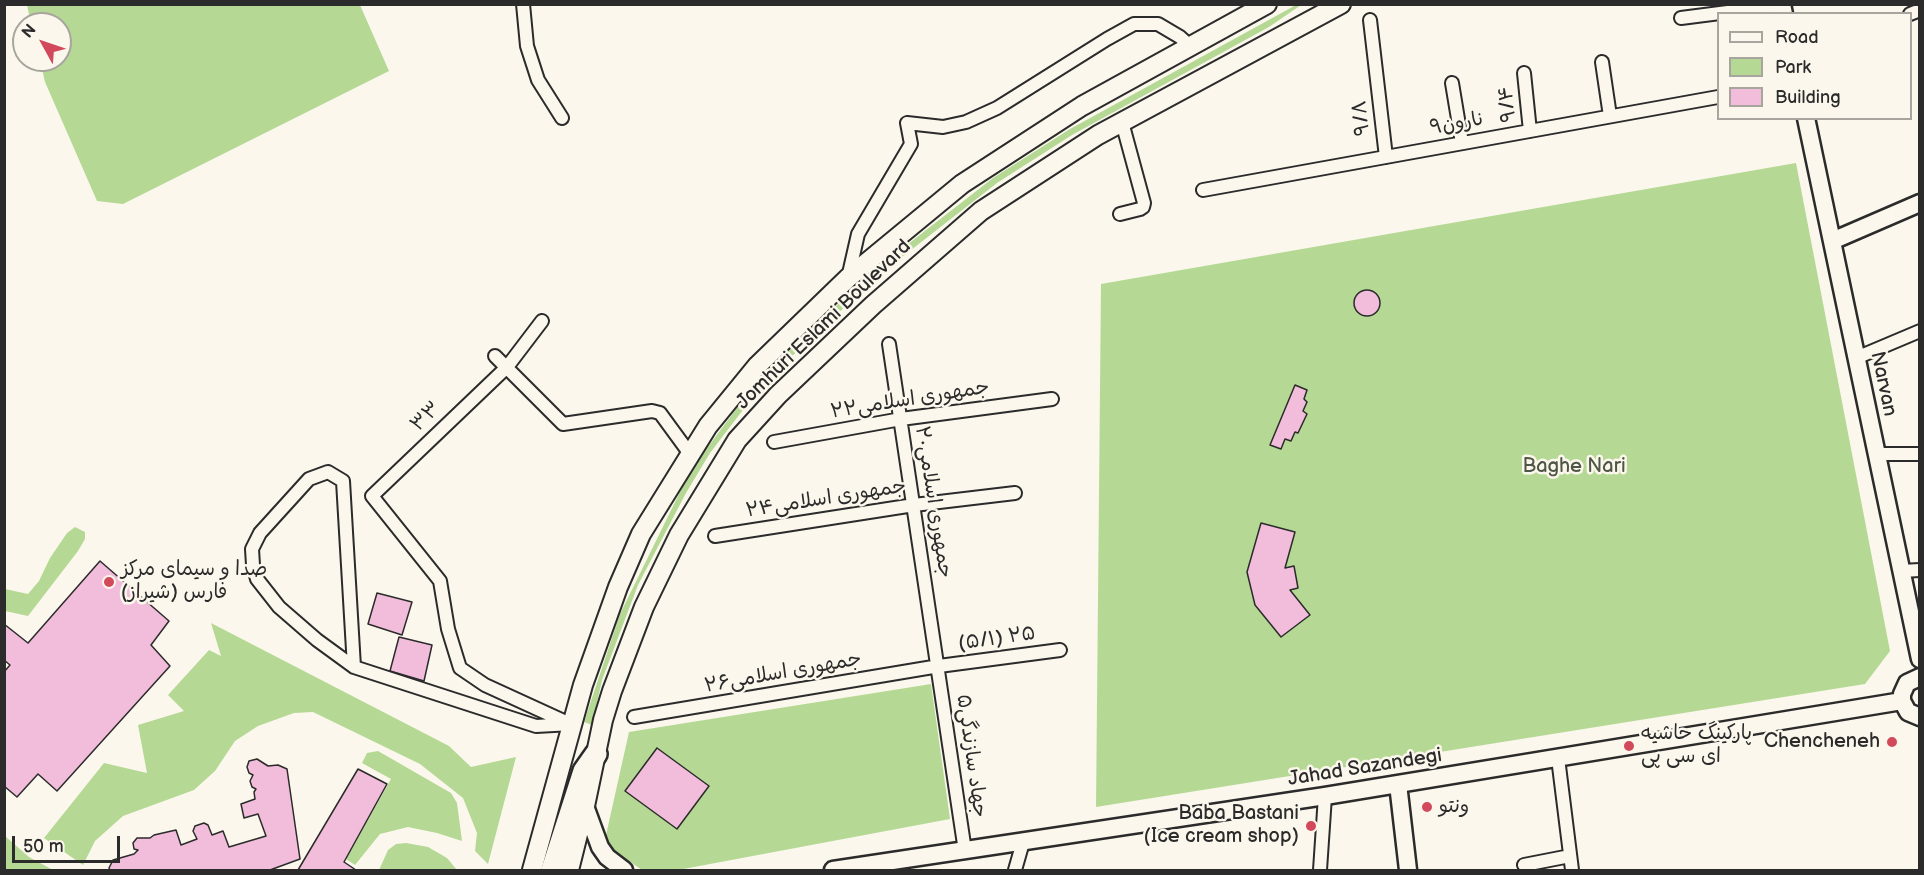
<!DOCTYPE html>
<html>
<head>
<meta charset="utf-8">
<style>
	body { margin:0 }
	#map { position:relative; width:1924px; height:875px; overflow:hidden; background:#fbf7ec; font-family:"Balsamiq Sans",sans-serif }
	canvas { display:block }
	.frame { position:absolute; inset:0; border:6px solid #2b2b2b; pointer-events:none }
	.legend { position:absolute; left:1717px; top:12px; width:195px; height:108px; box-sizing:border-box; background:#fbf7ec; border:2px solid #a8a59f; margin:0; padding:8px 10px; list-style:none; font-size:18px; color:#2b2b2b }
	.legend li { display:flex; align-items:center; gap:12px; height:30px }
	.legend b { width:30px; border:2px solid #a8a59f }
	.north { position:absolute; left:12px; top:12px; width:60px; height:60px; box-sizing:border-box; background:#fbf7ec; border:2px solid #a8a59f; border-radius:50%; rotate:310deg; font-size:16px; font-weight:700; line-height:24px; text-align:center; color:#2b2b2b }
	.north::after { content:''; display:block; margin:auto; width:21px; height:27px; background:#d1495b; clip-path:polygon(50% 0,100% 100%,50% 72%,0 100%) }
	.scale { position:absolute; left:12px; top:836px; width:108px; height:27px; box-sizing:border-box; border:3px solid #2b2b2b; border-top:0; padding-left:8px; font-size:18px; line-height:21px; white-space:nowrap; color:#2b2b2b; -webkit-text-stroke:4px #fbf7ec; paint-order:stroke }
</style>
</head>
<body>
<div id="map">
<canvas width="1924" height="875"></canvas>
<div class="frame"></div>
<ul class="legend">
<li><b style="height:8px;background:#fbf7ec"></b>Road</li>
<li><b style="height:16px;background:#b5d994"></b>Park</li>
<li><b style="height:16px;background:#f1bdda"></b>Building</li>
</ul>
<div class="north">N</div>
<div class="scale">50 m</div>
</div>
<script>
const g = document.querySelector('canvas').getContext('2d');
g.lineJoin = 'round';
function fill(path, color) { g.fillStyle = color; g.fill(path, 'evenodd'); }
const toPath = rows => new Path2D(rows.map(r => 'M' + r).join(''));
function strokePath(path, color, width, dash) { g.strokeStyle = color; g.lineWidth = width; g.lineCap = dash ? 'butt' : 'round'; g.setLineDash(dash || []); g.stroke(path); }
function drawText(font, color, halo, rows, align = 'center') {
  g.font = font + ' "Balsamiq Sans","Playpen Sans Arabic",sans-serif'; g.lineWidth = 5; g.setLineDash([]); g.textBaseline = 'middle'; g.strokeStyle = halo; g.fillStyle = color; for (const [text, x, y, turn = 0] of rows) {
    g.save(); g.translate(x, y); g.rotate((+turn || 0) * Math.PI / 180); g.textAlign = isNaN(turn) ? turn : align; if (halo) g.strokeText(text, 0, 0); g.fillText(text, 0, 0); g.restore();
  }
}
fill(toPath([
	[27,5,360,5,389,71,123,204,97,201,45,82,40,60,60,60,60,24,31,24],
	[1296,5,1301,5,1269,27,1072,135,997,183,879,275,788,360,749,402,710,453,686,493,638,585,602,680,592,725,584,722,620,614,681,490,704,452,740,404,782,356,876,269,993,178,1070,129],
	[1796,163,1890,651,1865,684,1096,807,1101,284],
	[75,527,85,532,85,539,78,551,28,616,5,611,5,589,28,594,39,581,50,558,67,533],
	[211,623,449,746,471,767,516,757,488,864,475,851,477,833,463,798,420,764,313,712,294,713,258,726,235,741,215,771,194,790,123,816,95,841,83,865,44,838,104,763,147,773,138,725,184,711,168,695,209,650,221,656],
	[931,684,950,819,678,870,642,870,604,844,629,732],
	[378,751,451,793,457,803,462,841,437,833,408,827,380,834,355,865,346,859,391,779,362,763,367,753],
	[5,836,29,857,53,870,5,870],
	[406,843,428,847,447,858,457,870,379,870,388,850,396,844]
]), '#b5d994');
const building = toPath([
	'1354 303a13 13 0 1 1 26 0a13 13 0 1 1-26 0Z',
	[1295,385,1307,390,1304,399,1307,402,1303,411,1307,414,1298,433,1295,432,1291,441,1285,439,1281,449,1270,445,1295,385],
	[1261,523,1295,532,1285,568,1294,566,1298,588,1290,590,1310,615,1281,637,1255,605,1247,572,1261,523],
	[100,561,169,621,151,645,170,666,57,791,38,774,17,797,4,786,4,672,10,665,4,660,4,624,28,643,100,561],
	[377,593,412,602,402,635,368,624,377,593],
	[399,637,432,645,424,681,390,671,399,637],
	[657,748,709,786,677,829,625,791,657,748],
	[257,759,268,766,278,765,287,769,300,859,270,870,110,870,109,868,113,860,134,854,138,850,134,849,133,843,137,838,150,838,154,835,176,830,181,845,197,839,193,831,195,826,204,823,208,825,212,835,223,831,229,847,266,836,258,814,244,818,241,804,255,799,254,792,256,789,252,787,250,781,253,775,249,773,247,767,249,761,257,759],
	[358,769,387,784,344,862,356,870,298,870,358,769]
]);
fill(building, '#f1bdda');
strokePath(building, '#2b2b2b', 1.5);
const street = toPath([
	[523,4,527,46,538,80,562,118],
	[1910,14,1920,10],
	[1681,18,1782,5],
	[1370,20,1386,157],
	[1602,62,1610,116],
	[1524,73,1530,131],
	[1452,83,1462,143],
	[1203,190,1718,97],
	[1120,214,1140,209,1143,207,1144,203,1122,122],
	[848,278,858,234,911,144,907,123,943,127,966,122,997,108,1107,39,1134,24,1158,24,1180,37,1190,46],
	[542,321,507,367,372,496,440,581,448,629,460,668,485,685,568,723],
	[889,344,965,851],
	[495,356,563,424,652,411,660,413,690,454],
	[1856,358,1920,331],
	[774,442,901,419,1052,399],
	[1877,454,1920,454],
	[715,536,914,505,1015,493],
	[1901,571,1920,570],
	[354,667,343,481,328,472,309,479,260,533,252,549,253,565,257,579,279,607,317,640,354,667,536,726,572,724],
	[634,717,939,666,1060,650],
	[1558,758,1572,870],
	[1524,865,1570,856],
	[1015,870,1023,842],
	[1320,870,1325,796]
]);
const secondary = toPath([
	[1782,4,1784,14],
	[1806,118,1920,659],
	[1832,241,1920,203],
	[1920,677,1907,683,1902,694,1902,701,1908,712,1920,717],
	[1398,784,1408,870],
	[585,806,600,847,607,857,624,870],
	[833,870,1325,796,1902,701]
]);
const primary = toPath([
	[532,870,583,685,618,587,641,534,708,426,757,366,848,278,962,184,1082,106,1267,4],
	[569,870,585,806,603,720,612,691,644,607,679,535,737,440,778,395,873,305,981,211,1098,135,1341,4]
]);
const highway = toPath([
	[552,870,584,771,596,754]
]);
strokePath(street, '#2b2b2b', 16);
strokePath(secondary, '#2b2b2b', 21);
strokePath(primary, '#2b2b2b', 22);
strokePath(highway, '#2b2b2b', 26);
strokePath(street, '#fbf7ec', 12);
strokePath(secondary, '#fbf7ec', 16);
strokePath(primary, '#fbf7ec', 18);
strokePath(highway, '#fbf7ec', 21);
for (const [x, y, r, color] of [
	[109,582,6,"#d1495b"],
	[1892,742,6,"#d1495b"],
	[1629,746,6,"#d1495b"],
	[1427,807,6,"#d1495b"],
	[1311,826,6,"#d1495b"]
]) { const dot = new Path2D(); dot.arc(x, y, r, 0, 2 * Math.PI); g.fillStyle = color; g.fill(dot); strokePath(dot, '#fbf7ec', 2); }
drawText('20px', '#2b2b2b', '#fbf7ec', [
	["۹/۴",1508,104,-96],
	["۹/۸",1362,118,-96],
	["نارون۹",1457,124,-10],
	["Jomhuri Eslami Boulevard",824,325,-44],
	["Narvan",1883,384,78],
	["جمهوری اسلامی۲۲",910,400,-9],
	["۳۳",426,417,-44],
	["جمهوری اسلامی۲۴",826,499,-9],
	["جمهوری اسلامی۲۰",933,502,81],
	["(۵/۱) ۲۵",997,639,-8],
	["جمهوری اسلامی۲۶",783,673,-10],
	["جهاد سازندگی۵",971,756,82],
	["Jahad Sazandegi",1365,768,-9]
]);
drawText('20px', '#4e5645', '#fbf7ec', [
	["Baghe Nari",1574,467]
]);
drawText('20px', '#2b2b2b', '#fbf7ec', [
	["صدا و سیمای مرکز",121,570],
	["فارس (شیراز)",121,593],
	["پارکینگ حاشیه",1641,734],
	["ای سی پی",1641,757],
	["Chencheneh",1880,742,"right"],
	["ونتو",1439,807],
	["Baba Bastani",1299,814,"right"],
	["(Ice cream shop)",1299,837,"right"]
], 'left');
</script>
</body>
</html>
